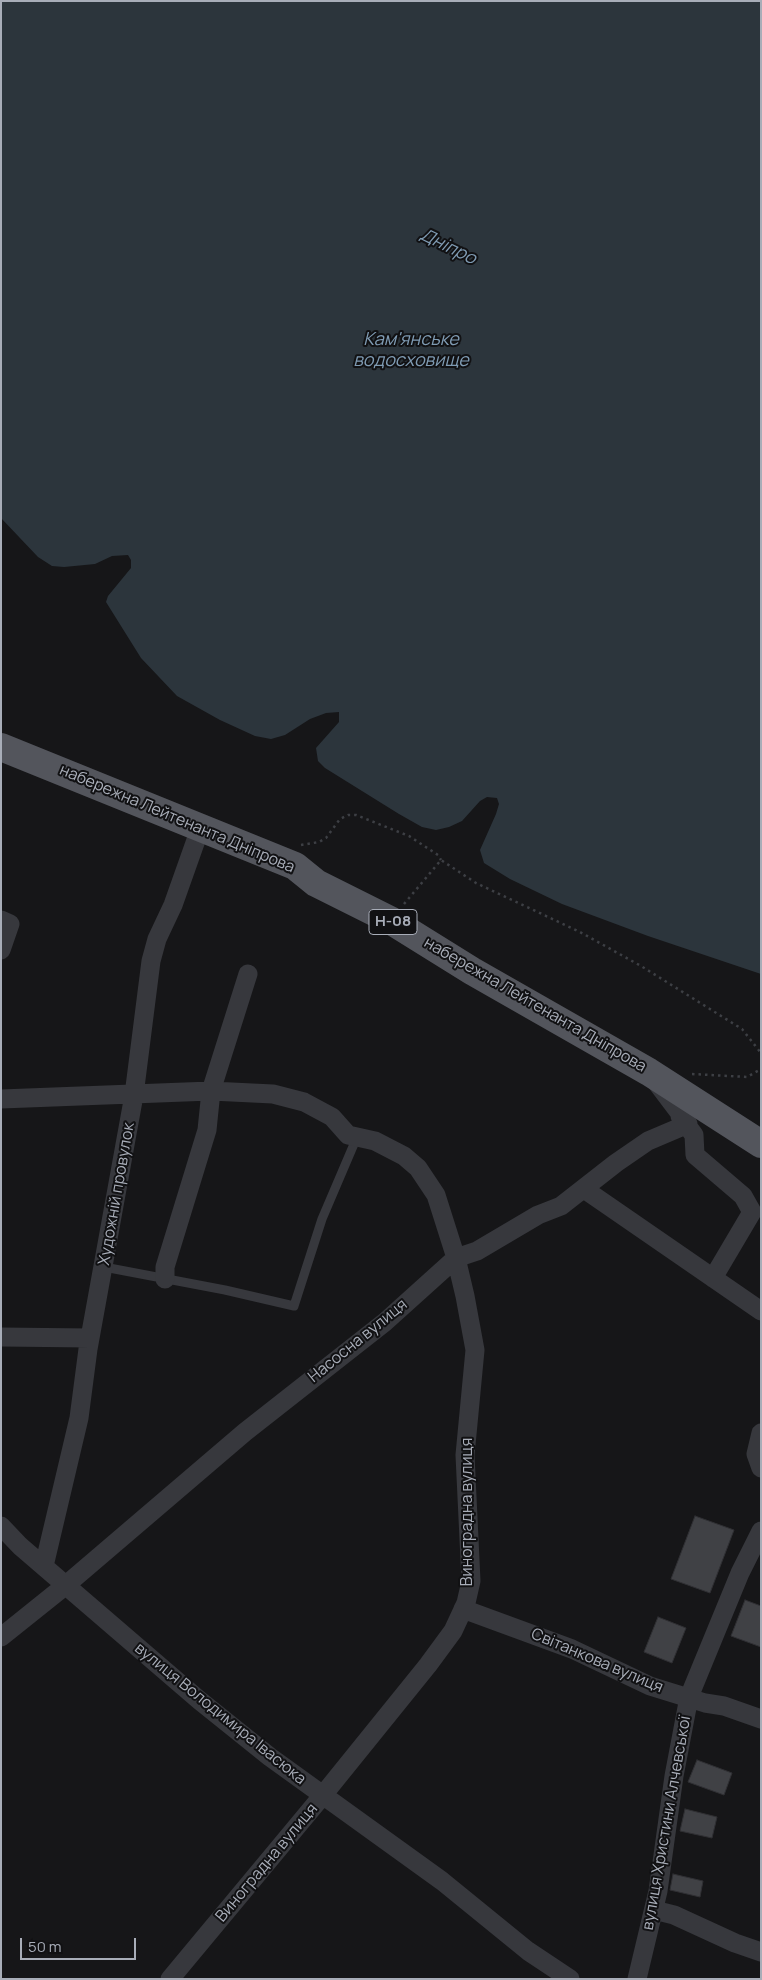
<!DOCTYPE html>
<html>
<head>
<meta charset="utf-8">
<style>
	body { margin:0 }
	#map { position:relative; width:762px; height:1980px; overflow:hidden; background:#161618; font-family:Manrope,sans-serif }
	canvas { display:block }
	.frame { position:absolute; inset:0; border:2px solid #a8adb8; pointer-events:none }
	.scale { position:absolute; left:20px; top:1938px; width:116px; height:22px; box-sizing:border-box; border:2px solid #a8adb8; border-top:0; padding-left:6px; font-size:15px; line-height:18px; white-space:nowrap; color:#a8adb8; -webkit-text-stroke:4px #111113; paint-order:stroke }
</style>
</head>
<body>
<div id="map">
<canvas width="762" height="1980"></canvas>
<div class="frame"></div>
<div class="scale">50 m</div>
</div>
<script>
const g = document.querySelector('canvas').getContext('2d');
g.lineJoin = 'round';
function fill(path, color) { g.fillStyle = color; g.fill(path, 'evenodd'); }
const toPath = rows => new Path2D(rows.map(r => 'M' + r).join(''));
function strokePath(path, color, width, dash) { g.strokeStyle = color; g.lineWidth = width; g.lineCap = dash ? 'butt' : 'round'; g.setLineDash(dash || []); g.stroke(path); }
function drawText(font, color, halo, rows, align = 'center') {
  g.font = font + ' Manrope,sans-serif'; g.lineWidth = 4; g.setLineDash([]); g.textBaseline = 'middle'; g.strokeStyle = halo; g.fillStyle = color; for (const [text, x, y, turn = 0] of rows) {
    g.save(); g.translate(x, y); g.rotate((+turn || 0) * Math.PI / 180); g.textAlign = isNaN(turn) ? turn : align; if (halo) g.strokeText(text, 0, 0); g.fillText(text, 0, 0); g.restore();
  }
}
fill(toPath([
	[1,1,761,1,761,974,648,936,562,904,510,879,484,863,480,850,496,814,499,804,497,798,487,797,480,801,462,821,449,827,436,830,422,827,399,814,325,768,318,761,316,748,339,722,339,712,326,713,310,719,285,735,271,739,255,736,220,720,177,696,141,658,106,602,108,596,131,568,131,560,128,555,112,556,95,564,64,567,52,566,38,557,1,518]
]), '#2c353c');
const building = toPath([
	[695,1516,734,1530,710,1593,671,1579,695,1516],
	[745,1600,761,1606,761,1647,731,1636,745,1600],
	[658,1617,686,1628,672,1663,644,1652,658,1617],
	[697,1760,732,1773,724,1795,688,1782,697,1760],
	[685,1809,717,1817,712,1838,680,1831,685,1809],
	[673,1874,703,1881,700,1897,670,1890,673,1874]
]);
fill(building, '#404145');
strokePath(building, '#303034', 1);
strokePath(toPath([
	[301,845,319,842,326,838,340,819,348,815,356,815,409,836,438,855,441,860],
	[404,904,441,860,476,883,580,932,641,966,742,1029,761,1053],
	[692,1074,747,1077,761,1069]
]), '#3d3f44', 2.5, [2.5, 4]);
strokePath(toPath([
	[104,1267,225,1290,294,1306,322,1219,357,1137]
]), '#37383d', 9);
strokePath(toPath([
	[1,920,10,924,1,950],
	[1,1099,211,1091,273,1094,304,1102,332,1117,348,1135,375,1141,404,1156,418,1168,436,1195,456,1258,465,1296,475,1350,465,1455,471,1581,466,1603,453,1631,428,1665,323,1795,170,1979],
	[680,1116,694,1135,695,1155,743,1196,752,1212,713,1278],
	[584,1189,761,1311],
	[165,1279,165,1267,207,1130,211,1091,248,974],
	[1,1337,90,1338],
	[761,1433,756,1454,761,1468],
	[1,1526,20,1546,199,1700,270,1757,442,1881,528,1951,570,1979],
	[44,1566,79,1418,88,1349,134,1095,151,961,157,939,173,905,201,826],
	[463,1609,572,1649,650,1686,705,1703,724,1706,761,1719],
	[1,1637,66,1585,245,1432,385,1322,456,1258,477,1251,538,1215,561,1206,616,1163,648,1141,688,1124,657,1083],
	[654,1910,674,1915,735,1943,761,1952],
	[637,1979,658,1891,674,1776,689,1697,740,1573,761,1531]
]), '#37383d', 19);
strokePath(toPath([
	[1,747,295,866,316,883,390,920,472,971,649,1072,761,1144]
]), '#53555c', 28);
for (const [x, y, w] of [
	[393,922,48]
]) { const box = new Path2D(); box.roundRect(x - w / 2, y - 12.5, w, 25, 4); g.fillStyle = '#111113'; g.fill(box); strokePath(box, '#a8adb8', 1); }
drawText('bold 15px', '#a8adb8', null, [
	["Н-08",393,922]
]);
drawText('16px', '#a8adb8', '#111113', [
	["набережна Лейтенанта Дніпрова",177,819,23],
	["набережна Лейтенанта Дніпрова",535,1005,30],
	["Художній провулок",117,1194,-80],
	["Насосна вулиця",358,1341,-39],
	["Виноградна вулиця",468,1512,-90],
	["Світанкова вулиця",597,1661,23],
	["вулиця Володимира Івасюка",220,1714,39],
	["вулиця Христини Алчевської",667,1823,-80],
	["Виноградна вулиця",267,1863,-50]
]);
drawText('italic 18px', '#7f9bb3', '#111113', [
	["Дніпро",448,247,26],
	["Кам'янське",411,340],
	["водосховище",411,361]
]);
</script>
</body>
</html>
